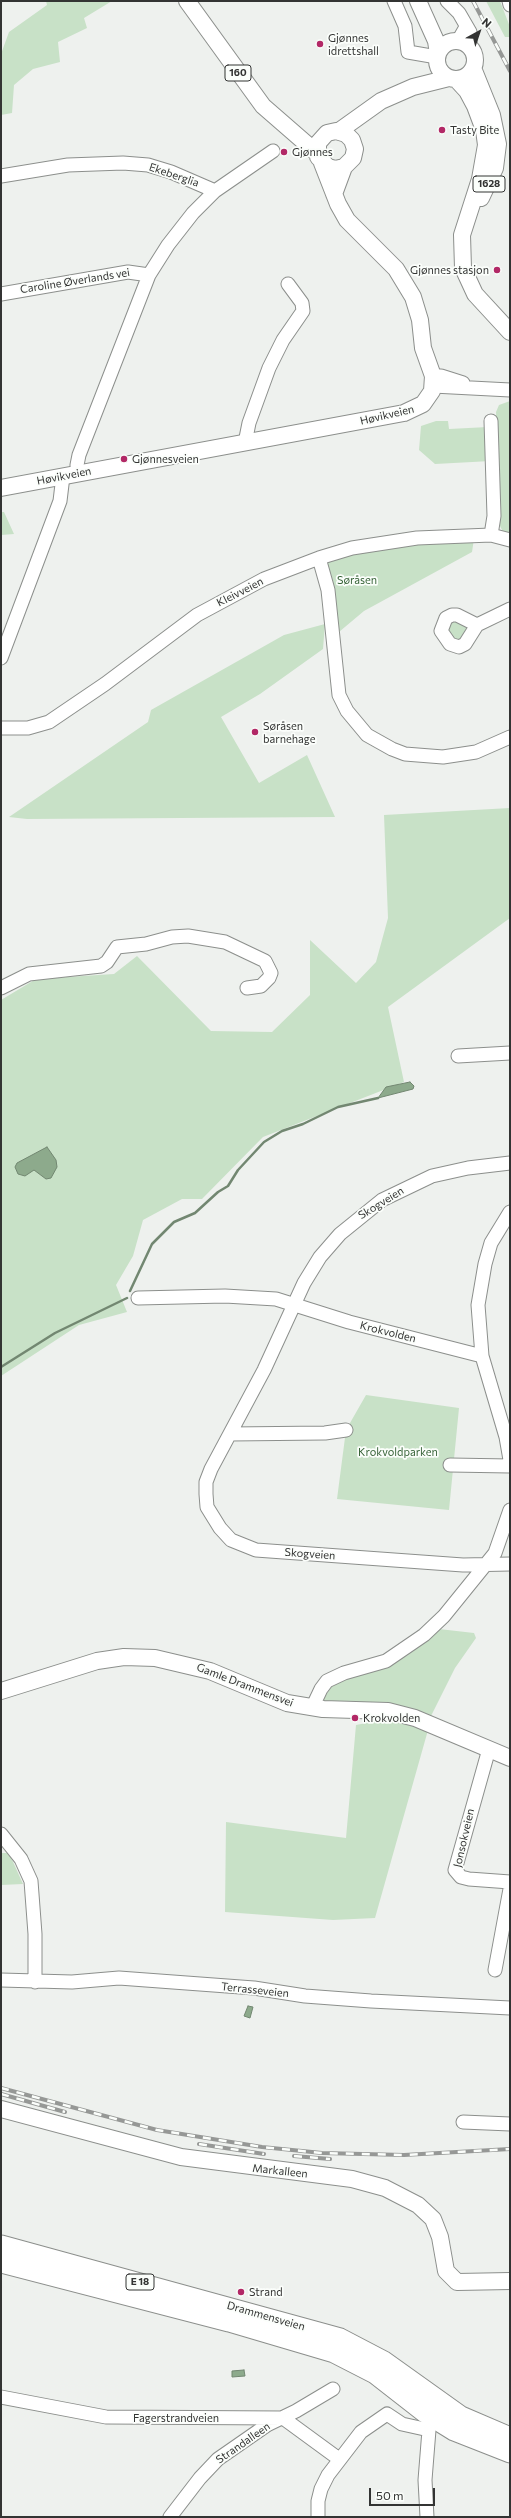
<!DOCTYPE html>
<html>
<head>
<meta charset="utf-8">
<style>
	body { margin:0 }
	#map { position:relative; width:511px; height:2518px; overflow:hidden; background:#eef1ee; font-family:Commissioner,sans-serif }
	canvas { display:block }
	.frame { position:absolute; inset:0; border:2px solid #333433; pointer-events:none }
	.north { position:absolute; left:459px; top:12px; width:40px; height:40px; -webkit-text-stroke:3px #fbfefb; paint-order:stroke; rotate:40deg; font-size:11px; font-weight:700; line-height:16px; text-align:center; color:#333433 }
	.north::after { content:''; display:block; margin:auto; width:14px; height:18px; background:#333433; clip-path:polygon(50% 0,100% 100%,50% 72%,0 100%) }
	.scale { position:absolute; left:369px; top:2488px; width:66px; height:18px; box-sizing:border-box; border:2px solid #333433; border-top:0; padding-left:5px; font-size:12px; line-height:14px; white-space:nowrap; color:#333433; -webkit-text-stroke:3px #fbfefb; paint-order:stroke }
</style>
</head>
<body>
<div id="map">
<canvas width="511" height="2518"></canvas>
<div class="frame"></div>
<div class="north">N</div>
<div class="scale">50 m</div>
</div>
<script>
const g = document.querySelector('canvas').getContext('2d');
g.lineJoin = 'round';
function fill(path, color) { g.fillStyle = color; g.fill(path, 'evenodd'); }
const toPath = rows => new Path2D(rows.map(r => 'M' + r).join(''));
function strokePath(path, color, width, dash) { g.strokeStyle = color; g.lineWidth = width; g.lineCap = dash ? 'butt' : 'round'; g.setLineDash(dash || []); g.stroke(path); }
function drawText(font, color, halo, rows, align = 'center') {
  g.font = font + ' Commissioner,sans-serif'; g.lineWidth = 3.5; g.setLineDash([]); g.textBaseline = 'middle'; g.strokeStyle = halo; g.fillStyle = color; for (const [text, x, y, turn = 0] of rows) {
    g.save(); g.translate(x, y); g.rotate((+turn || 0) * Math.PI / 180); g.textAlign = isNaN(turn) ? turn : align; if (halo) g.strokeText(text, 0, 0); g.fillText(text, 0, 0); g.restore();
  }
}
fill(toPath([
	[46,1,112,1,84,18,87,28,58,42,60,62,33,69,14,85,12,113,1,115,1,54,9,32,47,5],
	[486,1,500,1,510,27,510,37,505,37],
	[510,401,510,536,503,532,499,524,496,412,499,405],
	[436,421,448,421,449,429,488,427,491,461,435,464,419,450,421,426],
	[1,512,4,512,14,534,1,535],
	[474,539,472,552,364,611,333,637,322,558,388,542],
	[454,620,465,623,468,628,460,640,455,640,447,633,450,623],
	[325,624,323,649,260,694,221,717,259,783,307,755,335,817,27,819,9,817,148,722,151,710,284,635],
	[510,808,510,918,388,1007,404,1082,263,1137,202,1199,182,1199,143,1220,133,1256,116,1285,127,1312,79,1325,1,1376,1,1000,36,979,114,974,137,956,211,1031,272,1032,310,995,310,940,356,983,376,962,388,918,384,815],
	[366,1395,459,1408,449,1510,337,1499,346,1430],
	[439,1629,474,1633,476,1638,455,1668,431,1716,390,1703,348,1702,312,1708,326,1695,333,1684,385,1667,408,1655],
	[387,1719,430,1723,375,1918,333,1920,225,1912,226,1822,346,1838,356,1725],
	[1,1853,9,1853,23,1884,1,1885]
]), '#c8e1c7');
const water = toPath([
	[410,1082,414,1086,413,1089,378,1098,386,1087,410,1082],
	[47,1147,56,1160,57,1167,51,1178,46,1179,34,1170,25,1176,18,1174,15,1167,17,1163,47,1147],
	[248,2006,253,2007,250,2018,244,2016,248,2006],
	[244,2370,245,2376,232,2377,232,2371,244,2370]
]);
fill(water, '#8daa8c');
strokePath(water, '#728771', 1);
strokePath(toPath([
	[130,1291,152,1244,174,1222,195,1213,218,1192,228,1186,238,1170,264,1142,282,1131,303,1124,338,1107,378,1098],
	[1,1367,55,1333,127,1298]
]), '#728771', 2.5);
const minor = toPath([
	[394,1,405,26,408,52,437,57],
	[447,1,459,13,470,32,470,47],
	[509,1,510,5],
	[458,41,466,27],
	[1,176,68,165,123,163,148,165,171,172,215,191,193,213,168,245,149,275,79,455,77,465,78,473],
	[215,191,273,151],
	[1,294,128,272,149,275],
	[433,376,441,376,463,383],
	[433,386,510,390],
	[491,421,494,516,491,535],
	[245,443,249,423,269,368,283,340,303,311,302,303,288,284],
	[319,558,328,590,339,695,347,711,367,735,392,749,405,754,443,757,476,752,510,737],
	[477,625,457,615,452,615,446,618,441,631,450,644,459,647,465,644,477,625,510,609],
	[1,658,60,501,63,476],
	[1,728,28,728,49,722,105,684,197,615,264,579,319,558,352,548,417,538,491,535,510,540],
	[1,988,29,974,101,966,107,962,117,947,146,944,172,937,188,936,225,942,265,961,271,973,269,978,261,986,247,988],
	[458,1056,510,1053],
	[510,1163,468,1168,432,1176,382,1200,340,1234,320,1257,304,1283,264,1370,211,1469,206,1482,206,1494,207,1507,220,1528,231,1540,256,1550,463,1565,510,1564],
	[510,1212,491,1243,485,1264,478,1305,482,1356,506,1437,510,1460],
	[138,1298,225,1296,276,1299,349,1322,482,1356],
	[230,1434,325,1433,346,1430],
	[450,1465,510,1466],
	[312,1708,321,1689,327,1681,344,1673,386,1661,424,1635,444,1616,495,1553,510,1510],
	[489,1749,455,1870,461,1877,469,1879,510,1882],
	[1,1834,21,1859,31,1881,35,1934,35,1982],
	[495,1970,510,1889],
	[1,1980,72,1982,119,1978,254,1988,305,1996,371,2001,510,2008],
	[463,2122,510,2124],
	[1,2397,106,2417,283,2418,339,2459],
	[170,2517,200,2478,218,2459,267,2425,296,2411,333,2389],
	[318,2517,318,2501,321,2489,328,2475,361,2432,387,2414,402,2424,429,2430,425,2480,427,2517]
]);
const major = toPath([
	[187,1,263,106,317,153],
	[418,1,436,41,438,54],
	'437 60a19 19 0 1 1 38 0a19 19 0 1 1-38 0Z',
	[473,68,492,115,498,144,495,168,481,198],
	[456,79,467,91,475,106,484,130,486,145,480,179,462,235,463,268,475,294,510,332],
	[339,131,381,101,413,87,449,78],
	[334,194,344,167,353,158,355,149,352,140,346,134,336,131,327,133,318,143,318,157,328,167,335,169,344,167],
	[1,488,404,413,423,404,432,391,433,376,423,348,420,320,413,297,396,269,347,220,338,204,322,163],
	[1,1691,97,1661,124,1657,155,1658,210,1671,287,1703,323,1709,388,1711,415,1718,510,1758],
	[1,2109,181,2157,352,2179,385,2188,418,2205,433,2219,440,2237,446,2271,457,2282,510,2281]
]);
const highway = toPath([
	[1,2245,340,2338,384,2361,461,2416,510,2437],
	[1,2263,229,2322,334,2353,375,2374,425,2413,454,2431,510,2453]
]);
strokePath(minor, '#8c8f8c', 15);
strokePath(major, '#8c8f8c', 18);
strokePath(highway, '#8c8f8c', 21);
strokePath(minor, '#fff', 13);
strokePath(major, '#fff', 16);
strokePath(highway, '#fff', 19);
const rail = toPath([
	[473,1,510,71],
	[1,2088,157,2130,262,2147,322,2153,404,2155,510,2149],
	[1,2094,65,2112],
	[199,2144,264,2154],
	[294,2156,330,2159]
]);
strokePath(rail, '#969896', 4);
strokePath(rail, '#fbfefb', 2.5, [8]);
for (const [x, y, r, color] of [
	[320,44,4,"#b22866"],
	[442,130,4,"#b22866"],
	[284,152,4,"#b22866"],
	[497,270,4,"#b22866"],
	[124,459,4,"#b22866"],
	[255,732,4,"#b22866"],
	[355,1718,4,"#b22866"],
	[241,2292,4,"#b22866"]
]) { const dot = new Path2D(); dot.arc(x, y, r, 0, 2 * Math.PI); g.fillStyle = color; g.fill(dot); strokePath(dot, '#fbfefb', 1.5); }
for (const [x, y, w] of [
	[238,73,26],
	[489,184,32],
	[140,2282,28]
]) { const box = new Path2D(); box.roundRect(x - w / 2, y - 8, w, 16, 3); g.fillStyle = '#fbfefb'; g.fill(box); strokePath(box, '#333433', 1); }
drawText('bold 10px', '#333433', null, [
	["160",238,73],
	["1628",489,184],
	["E 18",140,2282]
]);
drawText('11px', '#333433', '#fbfefb', [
	["Gjønnes",328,38],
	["idrettshall",328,51],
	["Tasty Bite",450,130],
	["Gjønnes",292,152],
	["Gjønnes stasjon",489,270,"right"],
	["Gjønnesveien",132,459],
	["Søråsen",263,726],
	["barnehage",263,739],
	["Krokvolden",363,1718],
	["Strand",249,2292]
], 'left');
drawText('11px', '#333433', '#fbfefb', [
	["Ekeberglia",174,175,19],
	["Caroline Øverlands vei",75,281,-9],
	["Høvikveien",387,415,-13],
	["Høvikveien",64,476,-11],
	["Kleivveien",240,592,-27],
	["Skogveien",381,1203,-32],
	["Krokvolden",388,1332,14],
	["Skogveien",310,1554,4],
	["Gamle Drammensvei",245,1685,21],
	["Jonsokveien",464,1838,-77],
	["Terrasseveien",255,1990,6],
	["Markalleen",280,2171,6],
	["Drammensveien",266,2316,16],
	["Fagerstrandveien",176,2418],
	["Strandalleen",243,2443,-35]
]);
drawText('11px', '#376338', '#fbfefb', [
	["Søråsen",357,580],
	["Krokvoldparken",398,1452]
]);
</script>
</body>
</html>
